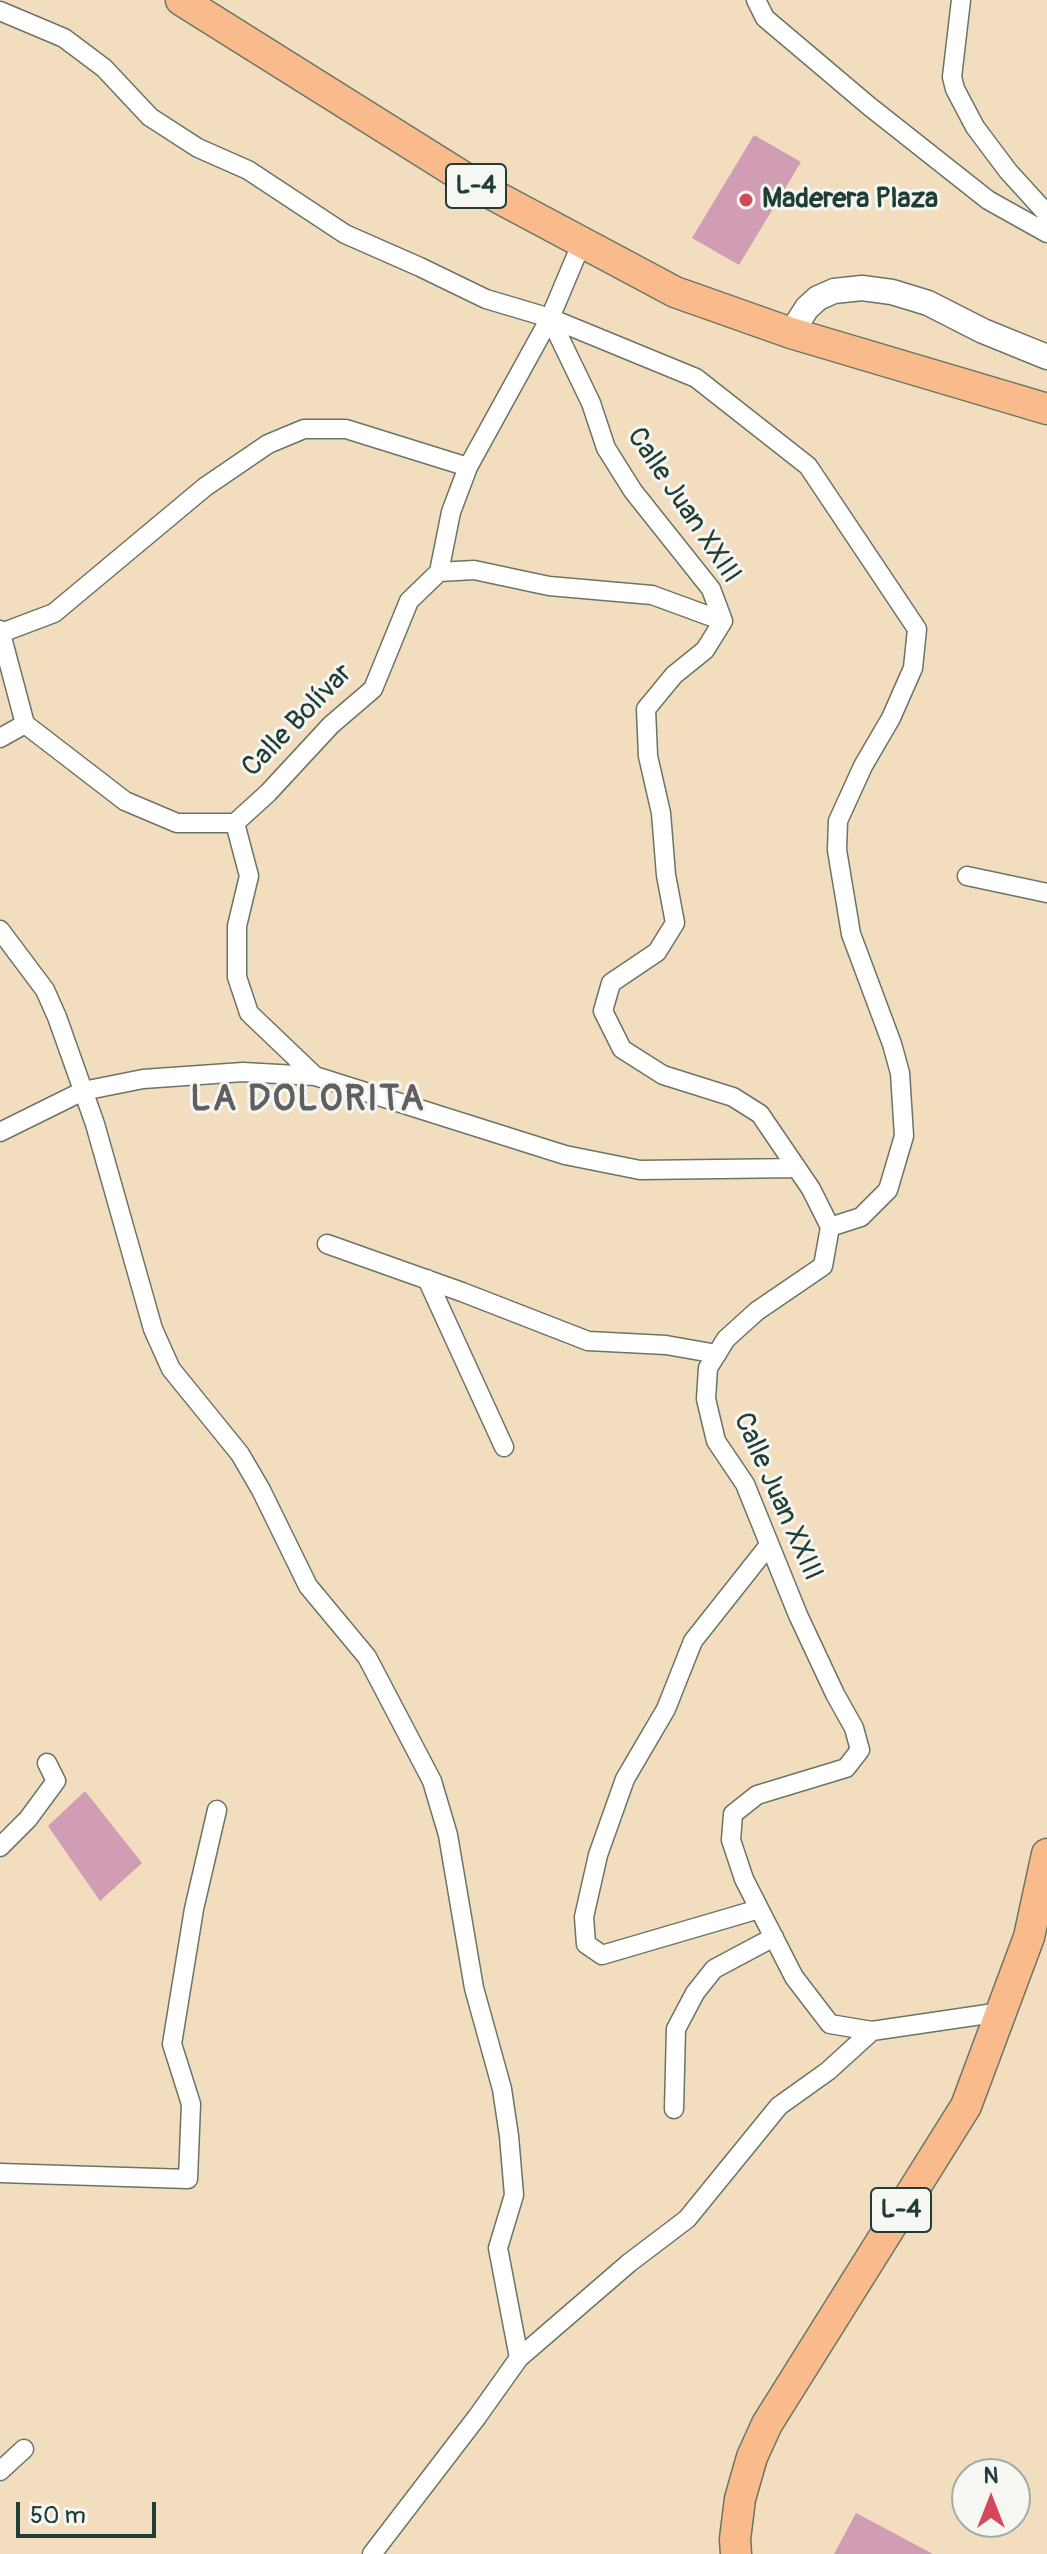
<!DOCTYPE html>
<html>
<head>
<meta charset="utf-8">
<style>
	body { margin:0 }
	#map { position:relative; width:1047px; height:2554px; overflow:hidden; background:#f2ddbf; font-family:Pangolin,sans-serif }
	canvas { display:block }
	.north { position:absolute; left:951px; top:2458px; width:80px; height:80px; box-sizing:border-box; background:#f6f6f2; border:2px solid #a0aca6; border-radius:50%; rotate:0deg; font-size:22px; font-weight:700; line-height:32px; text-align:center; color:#1f3d34 }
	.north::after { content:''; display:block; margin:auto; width:28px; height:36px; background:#d1495b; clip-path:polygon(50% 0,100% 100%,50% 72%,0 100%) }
	.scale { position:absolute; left:16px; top:2502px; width:140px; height:36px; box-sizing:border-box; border:4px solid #1f3d34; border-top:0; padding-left:10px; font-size:24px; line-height:28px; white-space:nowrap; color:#1f3d34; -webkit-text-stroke:6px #f6f6f2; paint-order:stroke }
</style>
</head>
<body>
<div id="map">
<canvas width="1047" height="2554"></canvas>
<div class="north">N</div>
<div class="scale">50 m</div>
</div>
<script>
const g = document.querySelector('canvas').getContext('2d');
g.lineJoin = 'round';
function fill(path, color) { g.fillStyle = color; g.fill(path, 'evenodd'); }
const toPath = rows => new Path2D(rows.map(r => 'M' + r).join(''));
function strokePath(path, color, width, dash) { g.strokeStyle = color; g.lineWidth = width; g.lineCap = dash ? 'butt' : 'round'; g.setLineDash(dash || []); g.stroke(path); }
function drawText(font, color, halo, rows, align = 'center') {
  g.font = font + ' Pangolin,sans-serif'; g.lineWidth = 6; g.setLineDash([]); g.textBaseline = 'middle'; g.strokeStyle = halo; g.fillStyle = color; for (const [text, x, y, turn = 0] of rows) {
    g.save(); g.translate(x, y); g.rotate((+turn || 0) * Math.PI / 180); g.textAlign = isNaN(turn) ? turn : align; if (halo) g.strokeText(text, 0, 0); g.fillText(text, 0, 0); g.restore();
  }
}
fill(toPath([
	[754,135,801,162,739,265,692,238],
	[85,1791,142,1863,100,1901,48,1826],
	[856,2513,933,2554,834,2554]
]), '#d19db5');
const minor = toPath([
	[756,0,765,18,869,106,988,200,1047,233],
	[961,0,952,77,955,89,975,127,1008,171,1047,214],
	[0,11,64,38,104,68,150,117,198,148,248,170,345,234,420,267,486,299,550,318,591,403,606,448,633,491,711,589,723,621,705,650,674,675,646,709,648,756,661,813,666,875,675,923,657,952,611,983,603,1011,622,1049,663,1075,733,1097,760,1114,811,1189,830,1227,823,1266,757,1311,726,1339,708,1368,706,1399,716,1441,745,1484,798,1615,835,1694,854,1728,860,1750,846,1768,757,1795,733,1814,731,1840,744,1879,794,1977,830,2024,872,2031,1001,2012],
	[582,242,550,318,696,378,808,466,917,629,913,668,891,718,863,766,838,821,837,850,851,934,892,1044,900,1073,904,1136,888,1190,861,1217,830,1227],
	[439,572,451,512,468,467,550,318],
	[0,630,25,724,125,801,177,823,235,823,268,793,331,725,373,689,409,601,439,572,474,570,549,586,652,595,723,621],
	[1,633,54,613,205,487,268,444,304,429,346,429,468,467],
	[0,738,25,724],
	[235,823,249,876,237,926,237,977,249,1013,315,1076],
	[967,876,1047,893],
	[0,930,45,990,57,1017,95,1124,153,1329,171,1369,240,1454,261,1490,308,1586,367,1657,432,1781,448,1835,474,1988,502,2089,509,2136,514,2195,498,2248,519,2358],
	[0,1132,83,1091,143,1079,243,1072,315,1076,565,1155,640,1170,797,1168],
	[327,1244,462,1292,588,1341,666,1345,717,1354],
	[427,1279,504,1447],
	[0,1847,28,1819,56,1781,47,1763],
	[759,1909,602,1955,586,1944,584,1917,598,1855,625,1779,666,1709,693,1641,769,1545],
	[674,2109,676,2029,695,1993,714,1969,774,1937],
	[0,2173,188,2179,191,2104,172,2044,194,1909,217,1810],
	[0,2471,24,2449],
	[372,2554,477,2417,519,2358,629,2263,687,2219,779,2106,828,2071,872,2031]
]);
const tertiary = toPath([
	[791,333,807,308,818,298,834,291,862,288,892,292,928,303,983,331,1047,357]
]);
const primary = toPath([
	[181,0,484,190,675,292,791,333,1047,409],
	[736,2554,735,2539,740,2499,752,2457,767,2424,966,2106,1029,1937,1047,1854]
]);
strokePath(minor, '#697565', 21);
strokePath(tertiary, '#697565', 27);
strokePath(primary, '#697565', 33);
strokePath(minor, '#fff', 18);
strokePath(tertiary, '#fff', 24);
strokePath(primary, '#fabb8c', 30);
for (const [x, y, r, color] of [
	[746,200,8,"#d1495b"]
]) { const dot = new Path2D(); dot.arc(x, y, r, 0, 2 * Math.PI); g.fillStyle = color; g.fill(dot); strokePath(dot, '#f6f6f2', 3); }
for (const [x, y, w] of [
	[476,186,60],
	[901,2210,60]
]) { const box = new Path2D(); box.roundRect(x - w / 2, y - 22, w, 44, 6); g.fillStyle = '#f6f6f2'; g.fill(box); strokePath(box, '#1f3d34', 2); }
drawText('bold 26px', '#1f3d34', null, [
	["L-4",476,186],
	["L-4",901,2210]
]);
drawText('bold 28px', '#1f3d34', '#f6f6f2', [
	["Maderera Plaza",762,200]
], 'left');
drawText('28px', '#1f3d34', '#f6f6f2', [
	["Calle Juan XXIII",683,506,56],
	["Calle Bolívar",298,721,-46],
	["Calle Juan XXIII",777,1497,66]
]);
g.letterSpacing = '2px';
drawText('bold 36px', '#5d5f61', '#f6f6f2', [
	["LA DOLORITA",308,1101]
]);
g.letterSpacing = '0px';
</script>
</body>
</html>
